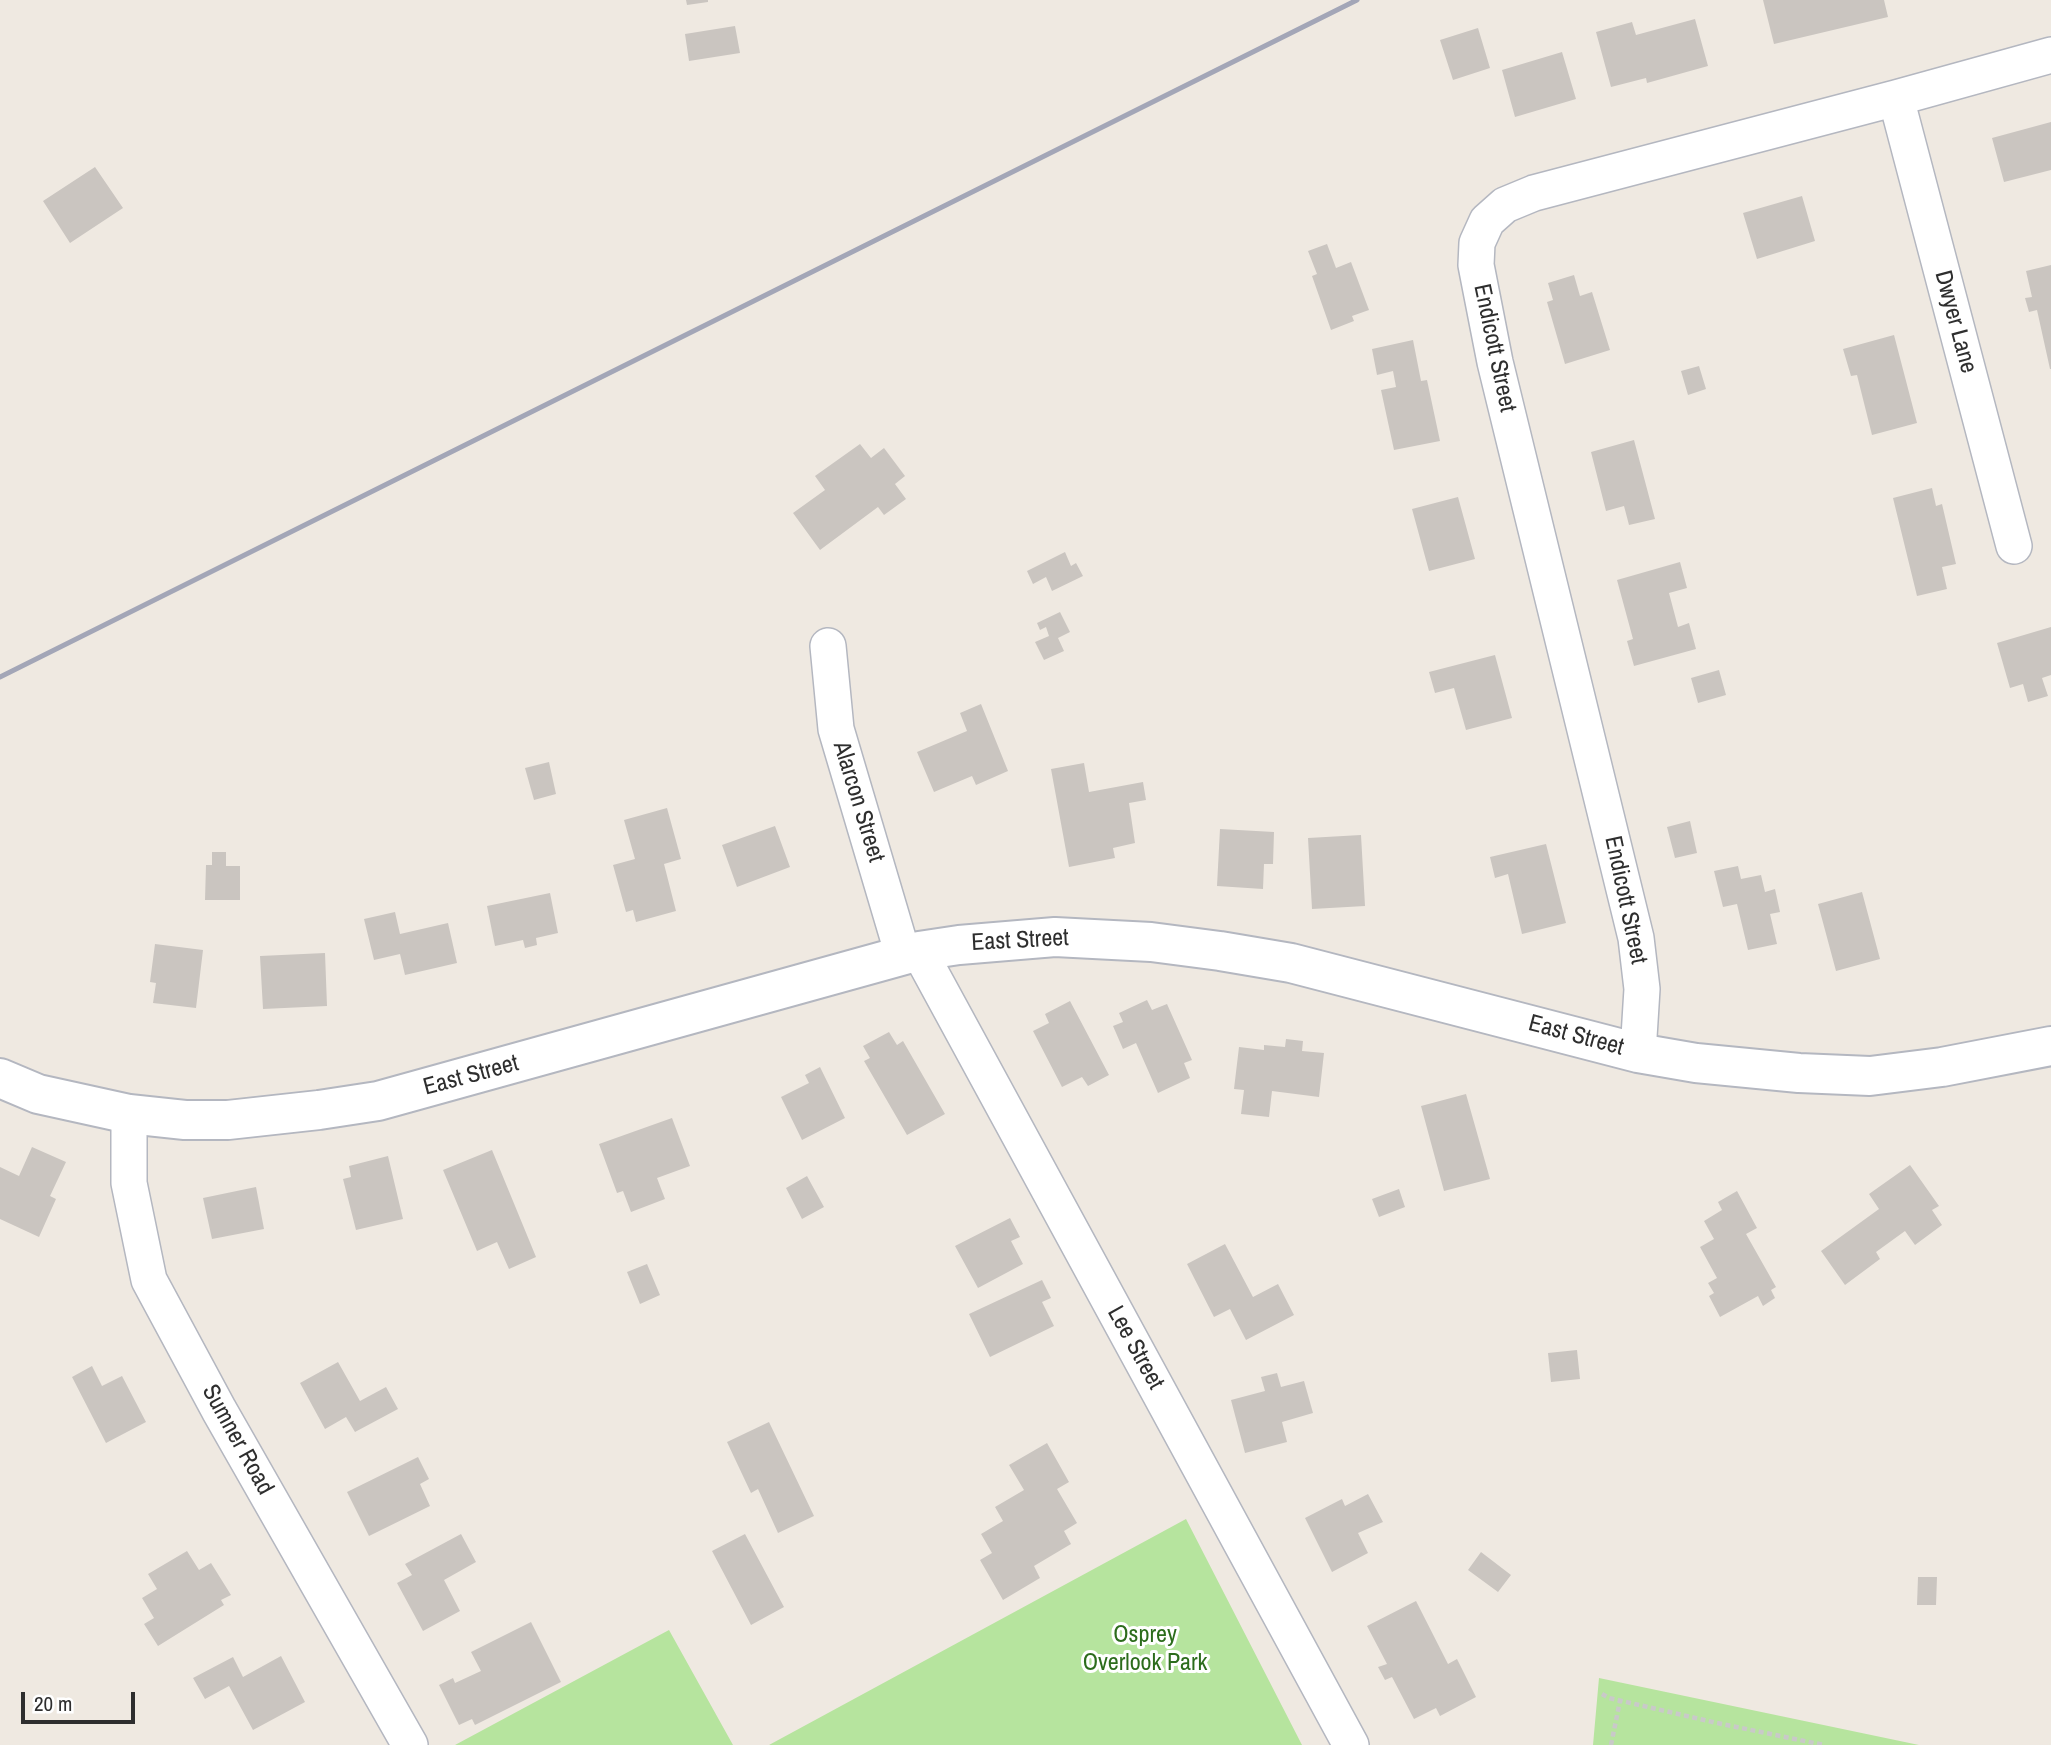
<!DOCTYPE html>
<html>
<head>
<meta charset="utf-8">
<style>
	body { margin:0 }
	#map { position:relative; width:2051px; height:1745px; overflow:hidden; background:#efe9e1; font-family:"Archivo Narrow",sans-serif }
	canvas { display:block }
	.scale { position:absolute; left:21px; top:1692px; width:114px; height:32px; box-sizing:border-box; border:4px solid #2e2e2e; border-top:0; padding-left:9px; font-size:21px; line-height:24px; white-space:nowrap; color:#2e2e2e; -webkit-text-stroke:5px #fff; paint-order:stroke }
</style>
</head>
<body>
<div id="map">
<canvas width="2051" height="1745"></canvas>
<div class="scale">20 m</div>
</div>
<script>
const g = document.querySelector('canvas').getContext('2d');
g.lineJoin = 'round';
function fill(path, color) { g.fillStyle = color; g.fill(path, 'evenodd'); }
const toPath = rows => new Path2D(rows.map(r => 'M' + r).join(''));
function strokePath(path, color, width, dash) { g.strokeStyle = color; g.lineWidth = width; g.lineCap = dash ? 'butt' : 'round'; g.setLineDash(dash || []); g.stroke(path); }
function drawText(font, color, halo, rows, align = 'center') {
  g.font = font + ' "Archivo Narrow",sans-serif'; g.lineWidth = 6; g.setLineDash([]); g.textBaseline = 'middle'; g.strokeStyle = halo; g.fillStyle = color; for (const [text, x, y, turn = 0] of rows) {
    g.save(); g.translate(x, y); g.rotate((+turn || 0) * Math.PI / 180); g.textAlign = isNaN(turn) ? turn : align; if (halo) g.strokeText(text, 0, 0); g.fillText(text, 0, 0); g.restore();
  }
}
fill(toPath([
	[1186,1519,1302,1745,769,1745],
	[669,1630,733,1745,455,1745],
	[1599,1678,1919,1745,1593,1745]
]), '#b6e49e');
fill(toPath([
	[686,0,708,0,708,2,687,5],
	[1763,0,1884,0,1888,17,1774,44],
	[1695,19,1708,66,1647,83,1646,78,1611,87,1596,32,1632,22,1636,35],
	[735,26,740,53,689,61,685,34],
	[1478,28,1490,68,1453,80,1440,40],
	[1562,52,1576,99,1515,117,1502,70],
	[2051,122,2051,170,2004,182,1992,138],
	[95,167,123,208,70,243,43,201],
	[1802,196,1815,241,1757,259,1743,213],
	[1327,244,1336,268,1351,262,1369,310,1352,316,1354,321,1331,330,1312,276,1317,274,1308,251],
	[2051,265,2051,369,2050,369,2037,310,2029,312,2025,298,2032,297,2026,271],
	[1574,275,1580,296,1592,292,1610,350,1565,364,1547,302,1553,300,1548,283],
	[1894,335,1917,423,1872,435,1857,375,1851,376,1843,349],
	[1413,340,1421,381,1427,380,1440,441,1394,450,1381,390,1396,387,1393,371,1377,375,1372,349],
	[1699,366,1706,389,1688,395,1681,371],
	[1634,440,1655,519,1629,525,1624,506,1606,511,1591,452],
	[860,444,871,458,884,448,905,476,895,484,906,499,884,515,878,507,820,550,793,513,825,490,815,476],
	[1932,488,1936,506,1942,504,1956,564,1942,567,1947,589,1917,596,1893,498],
	[1458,497,1475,559,1429,571,1412,509],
	[1065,552,1071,566,1076,563,1083,576,1052,591,1046,577,1033,584,1027,571],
	[1680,562,1687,588,1669,593,1678,627,1689,623,1696,649,1634,666,1627,641,1633,639,1617,580],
	[1060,612,1070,632,1058,638,1064,651,1044,660,1035,642,1049,636,1046,627,1040,630,1037,623],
	[2051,627,2051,675,2042,678,2048,696,2028,702,2023,684,2010,688,1997,643],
	[1495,655,1512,718,1466,730,1454,688,1435,693,1429,672],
	[1719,670,1726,695,1698,703,1691,678],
	[981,704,1008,771,976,785,972,776,934,792,917,752,967,731,960,713],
	[549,762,556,794,534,800,525,768],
	[1084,763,1089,792,1143,782,1146,800,1129,803,1135,843,1113,848,1115,858,1069,867,1051,769],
	[667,808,681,859,664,864,676,911,636,922,633,910,626,912,613,865,635,859,624,820],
	[1690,821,1697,853,1675,858,1667,827],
	[775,826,790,867,737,887,722,845],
	[1220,829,1274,832,1273,864,1264,864,1263,889,1217,886],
	[1361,835,1365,906,1312,909,1308,838],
	[1546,844,1566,923,1522,934,1508,874,1495,878,1490,857],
	[212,852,226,852,226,866,240,866,240,900,205,900,206,865,212,865],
	[1738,866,1741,879,1761,875,1765,892,1775,889,1780,912,1770,914,1777,944,1748,950,1737,904,1723,907,1714,871],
	[1862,892,1880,959,1836,971,1818,904],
	[550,893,558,933,536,938,537,945,525,948,523,940,495,946,487,906],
	[395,912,400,934,448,923,457,963,405,975,400,954,374,960,364,919],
	[155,944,203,950,196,1008,153,1003,156,983,150,982],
	[325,953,327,1006,263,1009,260,956],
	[1147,1000,1152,1010,1167,1004,1192,1060,1184,1063,1190,1078,1158,1093,1136,1043,1123,1049,1113,1026,1123,1022,1119,1013],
	[1070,1001,1109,1075,1088,1086,1082,1077,1062,1087,1033,1031,1049,1023,1045,1014],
	[889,1032,897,1045,903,1041,945,1114,907,1135,864,1061,870,1058,863,1046],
	[1286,1039,1303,1041,1302,1051,1324,1053,1319,1097,1272,1091,1269,1117,1241,1114,1244,1090,1234,1089,1239,1047,1264,1050,1264,1045,1285,1047],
	[820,1067,845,1118,802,1140,781,1097,809,1083,805,1075],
	[1466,1094,1490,1179,1444,1191,1421,1106],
	[672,1118,690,1166,657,1178,665,1199,631,1212,623,1191,617,1193,599,1144],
	[32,1147,66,1162,50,1196,56,1199,39,1237,0,1219,0,1167,19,1176],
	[492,1150,536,1257,509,1269,497,1242,477,1251,443,1170],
	[388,1156,403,1219,356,1230,343,1179,351,1177,349,1166],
	[1910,1165,1939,1206,1932,1210,1942,1225,1915,1245,1905,1231,1876,1252,1880,1259,1845,1285,1821,1251,1879,1209,1869,1194],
	[807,1176,824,1207,802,1219,786,1188],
	[256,1187,264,1229,212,1239,203,1198],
	[1399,1189,1405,1207,1379,1217,1372,1199],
	[1737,1191,1757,1228,1746,1234,1776,1287,1771,1290,1775,1298,1763,1306,1758,1296,1720,1317,1709,1296,1714,1293,1708,1283,1717,1278,1700,1247,1714,1239,1704,1221,1722,1210,1718,1202],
	[1010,1218,1020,1237,1011,1241,1023,1264,978,1288,955,1246],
	[1225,1244,1253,1297,1278,1284,1294,1315,1246,1340,1230,1309,1214,1317,1187,1264],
	[647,1264,660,1295,640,1304,627,1272],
	[1042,1280,1051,1298,1042,1302,1054,1326,990,1357,969,1314],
	[1577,1350,1580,1379,1551,1382,1548,1353],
	[338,1362,360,1401,386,1387,398,1409,355,1432,346,1417,325,1429,300,1383],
	[92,1366,102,1386,122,1376,146,1422,106,1443,72,1377],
	[1277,1373,1281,1387,1304,1381,1313,1413,1282,1422,1287,1442,1245,1453,1231,1400,1265,1391,1261,1377],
	[769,1422,814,1516,778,1533,758,1489,751,1493,727,1442],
	[1047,1443,1069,1482,1057,1489,1077,1523,1064,1531,1071,1544,1034,1566,1040,1578,1003,1600,980,1560,992,1553,981,1534,1003,1521,995,1507,1024,1490,1009,1465],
	[418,1457,429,1479,420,1484,430,1506,369,1536,347,1492],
	[1368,1494,1383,1522,1358,1533,1368,1553,1332,1572,1305,1518,1342,1499,1345,1506],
	[461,1534,476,1562,444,1580,460,1611,423,1631,397,1583,412,1575,405,1564],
	[745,1534,784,1607,751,1625,712,1551],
	[187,1551,199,1570,211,1563,231,1595,221,1600,224,1605,158,1646,144,1624,154,1618,142,1598,157,1589,148,1574],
	[1481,1552,1511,1575,1498,1592,1468,1570],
	[1918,1577,1937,1577,1936,1605,1917,1605],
	[1416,1601,1448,1664,1457,1659,1476,1697,1440,1716,1436,1708,1414,1719,1392,1677,1385,1680,1378,1667,1387,1664,1367,1626],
	[531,1622,561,1682,475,1725,472,1719,459,1725,439,1685,453,1678,455,1683,481,1671,471,1652],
	[281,1656,305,1702,253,1730,229,1686,205,1699,193,1678,233,1657,243,1677]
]), '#cac5c0');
const street = toPath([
	[1896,98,2014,546],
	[828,646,836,729,903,955],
	[919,951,1351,1745],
	[1638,1053,1642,989,1636,938,1495,362,1476,265,1477,243,1487,221,1505,205,1534,193,1896,98,2051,55],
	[129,1114,129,1183,149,1280,219,1410,410,1745]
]);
const secondary = toPath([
	[0,1078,38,1094,129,1114,185,1120,228,1120,319,1110,378,1101,919,951,959,945,1055,937,1151,942,1220,951,1291,963,1638,1053,1696,1063,1799,1073,1870,1076,1942,1067,2051,1046]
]);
strokePath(street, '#b4b7c0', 38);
strokePath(secondary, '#b4b7c0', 42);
strokePath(toPath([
	[1602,1694,1609,1698,1717,1723,1824,1745],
	[1611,1745,1620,1701]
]), '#c9c9c9', 4.5, [5, 3.5]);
strokePath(street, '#fff', 35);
strokePath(secondary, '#fff', 38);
strokePath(toPath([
	[0,677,1357,0]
]), '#a3a6b7', 5);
drawText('24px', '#2e2e2e', '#fff', [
	["Dwyer Lane",1955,322,75],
	["Endicott Street",1494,348,78],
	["Alarcon Street",858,802,73],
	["Endicott Street",1625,900,78],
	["East Street",1020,941,-3],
	["East Street",1576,1036,15],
	["East Street",471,1076,-15],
	["Lee Street",1135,1348,61],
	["Sumner Road",237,1440,61]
]);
drawText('24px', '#2c6c1c', '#fff', [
	["Osprey",1145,1636],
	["Overlook Park",1145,1664]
]);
</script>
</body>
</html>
